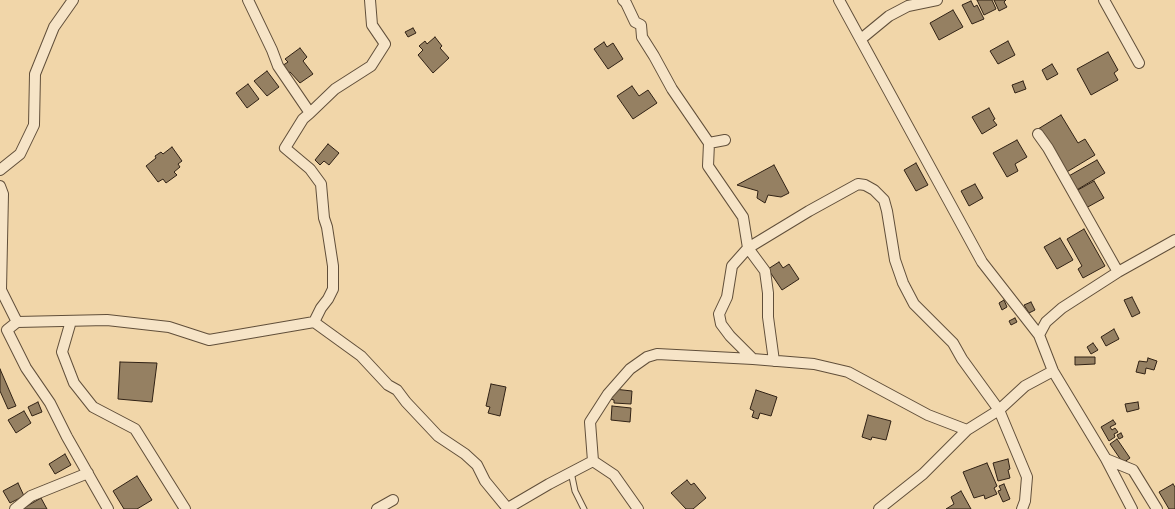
<!DOCTYPE html>
<html>
<head>
<meta charset="utf-8">
<style>
	body { margin:0 }
	canvas { display:block; background:#f1d6a9 }
</style>
</head>
<body>
<canvas width="1175" height="509"></canvas>
<script>
const g = document.querySelector('canvas').getContext('2d');
g.lineJoin = 'round';
function fill(path, color) { g.fillStyle = color; g.fill(path, 'evenodd'); }
const toPath = rows => new Path2D(rows.map(r => 'M' + r).join(''));
function strokePath(path, color, width, dash) { g.strokeStyle = color; g.lineWidth = width; g.lineCap = dash ? 'butt' : 'round'; g.setLineDash(dash || []); g.stroke(path); }
const building = toPath([
	[977,0,992,0,996,9,984,15,977,0],
	[994,0,1006,0,1004,2,1007,7,999,11,994,0],
	[971,1,974,7,977,5,984,19,972,24,962,5,971,1],
	[953,10,963,27,939,40,930,23,953,10],
	[413,28,416,33,408,37,405,32,413,28],
	[435,37,442,46,440,48,449,58,433,73,418,55,423,50,419,46,425,41,427,44,435,37],
	[1008,41,1015,55,998,64,990,51,1008,41],
	[604,42,607,47,613,43,623,59,608,69,594,49,604,42],
	[300,48,307,57,303,61,313,74,300,83,290,72,288,73,282,66,288,62,285,59,300,48],
	[1108,52,1118,70,1114,73,1118,80,1091,95,1077,69,1108,52],
	[1052,64,1058,74,1047,80,1042,70,1052,64],
	[267,71,279,87,267,96,254,81,267,71],
	[1023,81,1026,89,1015,93,1012,85,1023,81],
	[248,84,259,99,247,108,236,93,248,84],
	[632,86,639,96,648,90,657,103,633,119,617,96,632,86],
	[989,108,995,119,993,120,997,125,982,134,972,117,989,108],
	[1061,115,1078,143,1085,139,1095,155,1065,173,1038,129,1061,115],
	[1017,140,1027,157,1015,164,1018,171,1007,177,993,153,1017,140],
	[328,144,339,153,329,165,324,161,320,165,315,160,328,144],
	[172,147,182,161,178,164,180,167,174,172,177,175,166,183,163,179,158,182,146,166,156,158,155,156,161,152,163,154,172,147],
	[1097,160,1105,173,1075,191,1067,177,1097,160],
	[916,163,928,185,916,191,904,170,916,163],
	[774,165,789,193,781,197,768,195,765,203,757,198,758,191,737,185,774,165],
	[1094,181,1104,198,1086,208,1076,191,1094,181],
	[975,184,983,198,969,206,961,191,975,184],
	[1084,229,1105,266,1083,278,1078,269,1082,266,1067,239,1084,229],
	[1060,238,1073,260,1057,269,1044,247,1060,238],
	[779,262,783,268,789,264,799,279,782,290,768,269,779,262],
	[1132,297,1140,313,1132,317,1124,300,1132,297],
	[1004,300,1007,307,1002,310,999,303,1004,300],
	[1031,302,1035,310,1029,313,1024,305,1031,302],
	[1015,318,1017,322,1011,325,1009,321,1015,318],
	[1114,329,1119,339,1106,346,1101,337,1114,329],
	[1093,343,1098,350,1091,354,1087,347,1093,343],
	[1075,357,1095,357,1095,364,1075,365,1075,357],
	[1148,358,1157,361,1154,370,1146,368,1145,374,1136,372,1139,361,1147,362,1148,358],
	[120,362,157,363,152,402,118,399,120,362],
	[0,369,16,406,8,409,0,391,0,369],
	[491,384,506,387,500,416,488,413,490,407,486,406,491,384],
	[614,389,632,391,631,404,614,403,614,400,610,399,614,389],
	[756,390,777,397,771,416,760,413,758,419,752,417,754,411,750,409,756,390],
	[38,402,42,412,32,416,28,407,38,402],
	[1138,402,1139,409,1127,412,1125,404,1138,402],
	[612,406,631,408,630,422,611,420,612,406],
	[24,411,31,423,16,433,8,420,24,411],
	[868,415,891,421,886,440,872,437,871,440,862,437,868,415],
	[1113,420,1116,424,1110,427,1112,430,1115,428,1118,432,1114,434,1115,437,1109,441,1101,427,1113,420],
	[1121,433,1123,437,1119,439,1117,435,1121,433],
	[1117,439,1130,458,1123,463,1110,444,1117,439],
	[65,454,71,465,55,474,49,464,65,454],
	[1008,459,1010,469,1008,470,1010,478,998,481,993,463,1008,459],
	[987,463,997,486,994,488,997,494,985,499,984,495,974,498,963,472,987,463],
	[137,476,152,500,137,509,124,509,113,491,137,476],
	[687,480,691,485,694,483,706,498,693,509,686,509,671,493,687,480],
	[18,483,24,496,10,503,3,491,18,483],
	[1004,484,1010,499,1003,502,998,491,1001,490,999,486,1004,484],
	[1173,484,1175,487,1175,509,1169,509,1159,492,1173,484],
	[961,491,971,509,946,509,954,504,951,497,961,491],
	[41,498,47,509,22,509,41,498]
]);
fill(building, '#958062');
strokePath(building, '#312215', 1);
const service = toPath([
	[571,472,575,491,584,509]
]);
const minor = toPath([
	[623,0,626,3,635,22,641,25,642,37,654,56,672,89,709,143,708,166,743,217,748,248,765,271,768,293,768,317,774,361],
	[839,0,982,262,1039,335],
	[1104,0,1139,63],
	[861,39,889,16,908,6,937,0],
	[310,113,335,89,371,66,385,44,372,25,370,0],
	[1038,134,1048,148,1118,272],
	[709,143,725,140],
	[0,170,20,154,34,125,35,74,54,27,73,0],
	[0,186,3,194,1,290,17,322],
	[71,321,62,352,74,383,93,407,135,429,185,509],
	[314,322,361,356,388,385,397,390,406,402,438,436,465,454,477,465,485,481,508,509],
	[753,359,730,336,721,324,719,314,727,297,732,266,748,248,809,211,858,184,865,185,874,190,884,200,887,211,895,260,903,283,914,304,953,343,962,359,999,410,1027,477,1025,501,1022,509],
	[1106,459,1133,470,1157,509],
	[593,461,614,475,638,509],
	[508,508,549,484,593,461,590,422,608,394,630,369,647,357,657,354,753,359,814,364,848,372,928,415,967,430],
	[15,509,31,496,88,473],
	[108,509,67,437,50,403,26,368,7,330,17,322,107,320,169,327,209,340,314,322,321,308,328,299,333,289,333,266,327,227,324,218,321,184,310,169,285,148,303,119,310,113,278,66,272,50,248,0],
	[377,509,393,500],
	[879,509,923,474,967,430,999,410,1025,386,1053,371],
	[1132,509,1106,459,1053,371,1039,335,1046,322,1062,308,1118,272,1175,240]
]);
strokePath(service, '#614f3a', 7);
strokePath(minor, '#614f3a', 12);
strokePath(service, '#f6e4c7', 5);
strokePath(minor, '#f6e4c7', 10);
</script>
</body>
</html>
